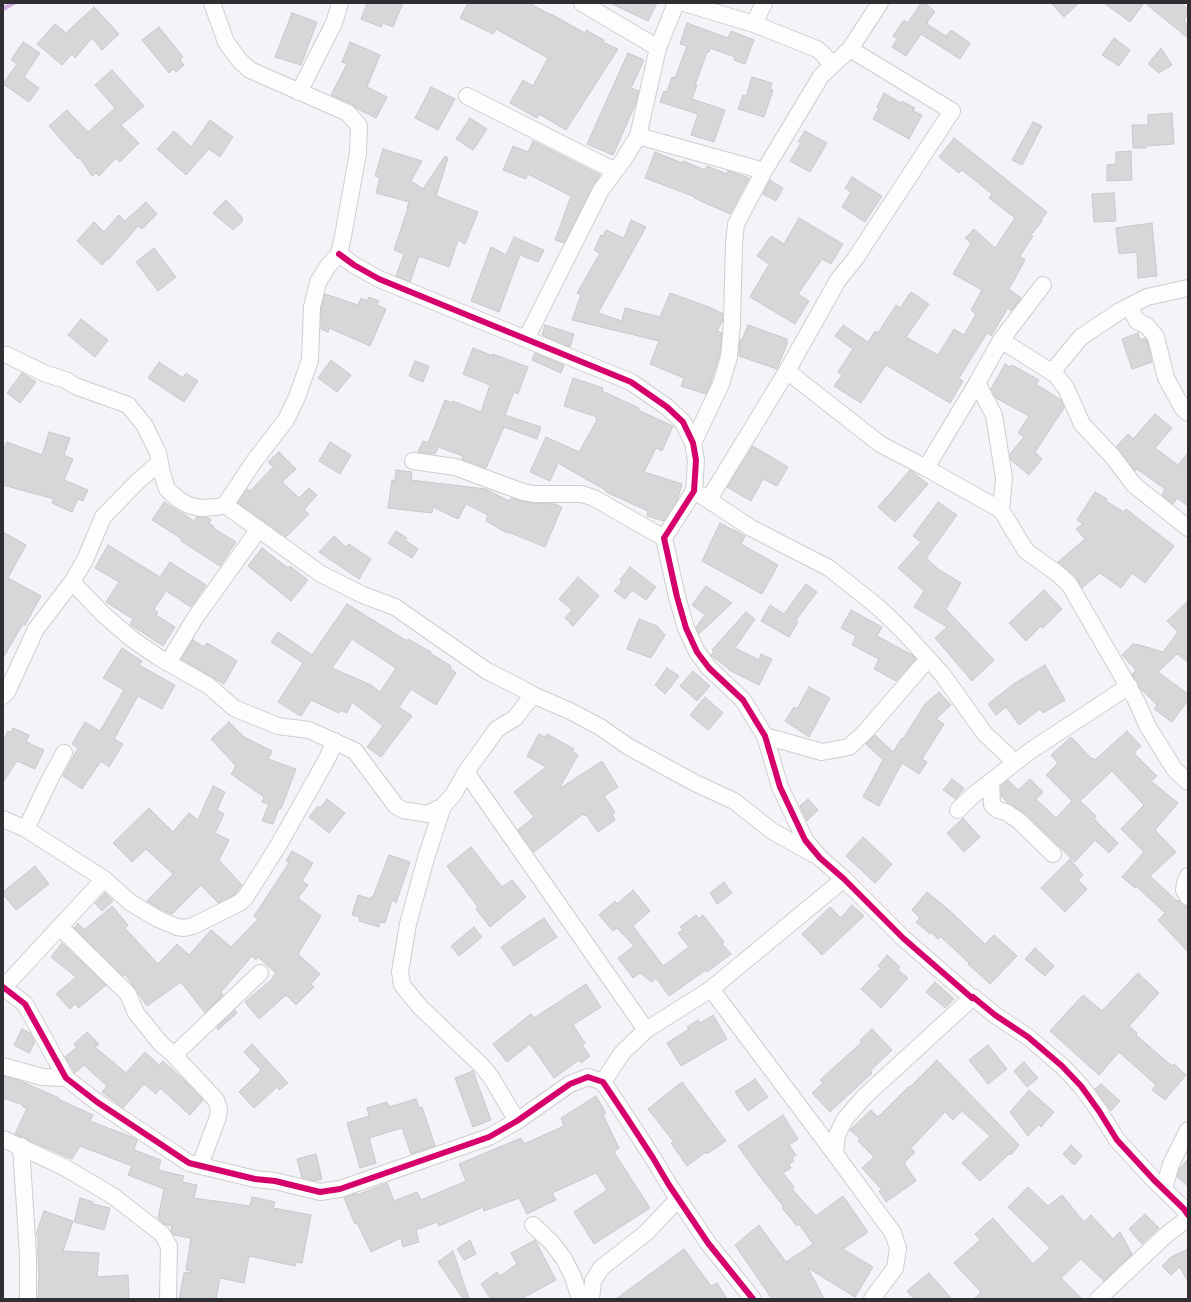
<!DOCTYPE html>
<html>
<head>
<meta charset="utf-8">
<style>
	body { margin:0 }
	#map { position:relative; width:1191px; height:1302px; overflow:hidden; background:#f5f3f7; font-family:Montserrat,sans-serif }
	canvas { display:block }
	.frame { position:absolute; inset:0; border:4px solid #302e32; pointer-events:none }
</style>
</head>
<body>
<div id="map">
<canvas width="1191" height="1302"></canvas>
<div class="frame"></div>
</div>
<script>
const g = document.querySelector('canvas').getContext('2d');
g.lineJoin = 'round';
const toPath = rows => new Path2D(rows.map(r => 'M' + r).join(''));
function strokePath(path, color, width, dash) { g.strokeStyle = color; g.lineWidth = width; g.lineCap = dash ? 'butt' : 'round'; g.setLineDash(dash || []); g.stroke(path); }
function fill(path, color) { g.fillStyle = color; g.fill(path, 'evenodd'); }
strokePath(toPath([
	[3,9,13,3]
]), '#d1aee4', 4.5);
const building = toPath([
	[367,3,403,3,393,27,383,23,381,27,361,19,367,3],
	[468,3,529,3,551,15,551,14,585,33,586,30,604,40,603,42,618,49,566,130,539,114,537,118,510,103,523,80,533,86,548,58,496,29,493,34,460,18,468,3],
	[610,3,657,3,648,21,610,3],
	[921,3,925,3,935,12,927,22,928,23,927,24,946,36,951,30,970,43,960,59,921,34,906,56,892,47,897,39,893,36,904,20,908,23,921,3],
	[1051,3,1079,3,1064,17,1051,3],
	[1104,3,1144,3,1130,22,1104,3],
	[1145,3,1181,3,1188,9,1188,14,1184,20,1188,28,1188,38,1145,3],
	[94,7,119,34,102,50,92,38,75,58,72,54,62,65,37,44,55,24,66,33,94,7],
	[292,13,317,22,301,65,275,57,292,13],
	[687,23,728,38,731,31,754,40,745,64,734,60,735,57,710,48,709,52,707,52,695,85,697,85,692,99,725,110,714,142,691,135,698,114,660,102,664,91,667,92,672,77,675,78,687,46,680,44,687,23],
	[159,27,183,57,180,60,184,65,176,72,173,69,169,73,142,40,159,27],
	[1114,38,1130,50,1119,66,1102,55,1114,38],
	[23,42,40,53,24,77,39,88,29,102,3,84,17,64,11,60,23,42],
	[350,42,380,55,367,87,387,97,376,118,356,108,352,104,331,95,347,64,342,62,350,42],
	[1161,48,1172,65,1159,73,1148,64,1161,48],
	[628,53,644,60,631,88,639,91,635,105,613,155,587,144,628,53],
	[112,70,144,106,121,125,139,143,120,162,116,158,99,176,96,173,92,176,80,158,78,159,49,126,67,110,88,132,115,108,95,85,112,70],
	[752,77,772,83,770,89,773,90,764,117,738,109,743,95,746,96,752,77],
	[431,87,455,99,438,130,415,118,431,87],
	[884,93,901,103,902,101,915,108,913,111,922,115,909,139,873,119,879,108,877,107,884,93],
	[1172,113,1174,144,1146,146,1146,148,1133,148,1132,125,1148,125,1148,115,1172,113],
	[470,118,487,129,473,150,456,139,470,118],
	[210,120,233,137,220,157,209,149,186,175,157,149,174,131,191,147,210,120],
	[1033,122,1042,126,1022,165,1012,160,1033,122],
	[805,131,827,143,810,172,790,161,801,143,798,142,805,131],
	[954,138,1047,212,1041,220,1042,221,1031,235,1033,236,1020,256,1025,260,1009,289,1021,298,1011,311,1008,308,991,336,987,333,959,378,963,381,950,403,886,365,861,403,834,386,842,375,838,372,853,349,835,336,843,325,868,342,875,331,878,333,896,305,900,308,911,292,929,304,906,337,938,355,954,329,964,335,976,314,971,310,982,290,953,274,971,243,965,238,974,229,995,248,1015,218,989,198,992,194,962,170,959,173,939,157,954,138],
	[533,141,600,175,593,186,564,243,555,240,571,196,528,174,526,179,503,170,513,146,528,152,533,141],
	[383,149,422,161,411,181,423,189,445,156,448,158,436,196,478,212,465,244,458,240,449,267,419,256,410,282,396,276,404,254,394,250,408,208,407,208,409,202,376,193,380,178,375,176,383,149],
	[1131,151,1132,180,1107,181,1107,165,1116,164,1116,152,1131,151],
	[655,152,682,163,683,161,705,170,707,166,727,174,728,171,749,178,730,214,694,198,695,197,645,178,655,152],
	[852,177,882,196,865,222,842,207,851,192,845,188,852,177],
	[770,180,783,188,776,201,763,194,770,180],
	[1114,193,1116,221,1094,222,1092,194,1114,193],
	[226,200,242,217,242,222,233,230,213,213,226,200],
	[146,202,157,214,142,229,138,226,108,260,107,259,102,265,77,241,94,222,104,232,119,215,125,221,146,202],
	[799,218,843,244,831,264,822,259,798,294,809,301,795,324,750,297,769,264,757,256,771,236,784,244,799,218],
	[631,220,646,227,598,313,622,321,625,308,660,317,670,293,709,307,723,314,723,320,717,331,722,333,720,353,710,385,706,394,681,386,684,378,650,364,659,341,572,320,581,295,577,293,600,253,594,250,601,235,603,236,606,230,624,238,631,220],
	[1152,223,1157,276,1138,278,1137,252,1119,254,1116,228,1152,223],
	[514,237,544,250,538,262,520,255,499,312,471,301,491,247,506,255,514,237],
	[154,248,176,277,158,291,136,262,154,248],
	[325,294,358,305,361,298,367,301,369,297,379,301,377,305,386,309,370,346,329,328,328,332,321,329,321,308,325,294],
	[81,319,108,340,95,357,68,335,81,319],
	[545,325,574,334,570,347,542,335,545,325],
	[748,325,787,339,787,344,777,369,739,356,740,340,742,340,748,325],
	[1138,333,1140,340,1145,338,1147,341,1152,362,1132,369,1122,339,1138,333],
	[473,348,493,356,493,354,528,367,518,394,514,392,505,415,541,427,537,439,504,427,486,468,462,459,463,456,438,447,435,454,418,452,423,441,428,443,445,400,452,403,453,401,481,412,490,385,463,374,473,348],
	[535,353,564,365,561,373,532,360,535,353],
	[331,360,351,375,337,392,318,378,331,360],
	[415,361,429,366,423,382,409,376,415,361],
	[159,362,183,378,186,373,198,381,184,402,148,378,159,362],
	[1005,364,1010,367,1012,365,1039,380,1036,384,1061,400,1064,408,1035,452,1042,459,1029,475,1011,460,1010,454,1024,437,1018,433,1029,416,996,398,991,389,1005,364],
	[22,373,36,382,20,403,7,393,22,373],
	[573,378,603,388,602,391,639,408,638,410,673,426,662,451,656,448,644,472,682,484,677,501,664,521,647,516,648,511,606,492,607,491,558,463,550,481,530,472,546,437,579,452,597,420,596,420,597,417,564,406,573,378],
	[1155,414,1172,428,1155,448,1178,465,1188,453,1188,506,1177,498,1173,504,1162,495,1165,489,1137,469,1135,471,1116,447,1128,434,1133,439,1155,414],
	[49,432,70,438,64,455,73,459,64,480,88,490,83,501,78,499,72,512,52,503,54,499,3,485,3,451,7,442,42,455,49,432],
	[330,442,351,455,340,474,319,461,330,442],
	[753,446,788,467,777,486,763,479,751,501,727,487,753,446],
	[279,452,296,469,282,482,299,498,309,488,317,495,304,510,309,514,286,537,238,503,247,489,250,491,273,467,268,462,279,452],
	[396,470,412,472,411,480,486,489,509,501,511,498,531,503,554,504,562,507,545,547,508,532,507,533,486,521,488,515,466,504,458,519,433,507,432,513,388,508,392,480,395,481,396,470],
	[910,470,928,484,895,522,878,507,910,470],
	[1095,492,1107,499,1106,501,1124,512,1126,509,1174,546,1145,583,1132,573,1121,588,1100,573,1082,588,1076,577,1058,562,1085,539,1076,529,1083,524,1077,520,1095,492],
	[164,502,194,521,197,517,207,517,211,520,209,523,214,527,213,528,236,542,220,566,181,541,182,539,152,520,164,502],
	[938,502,957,515,926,558,938,569,961,583,946,609,994,660,972,681,935,638,947,627,914,607,924,591,898,568,921,542,913,536,938,502],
	[720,523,745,536,741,544,778,565,762,594,702,561,720,523],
	[396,531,407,538,405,540,418,549,412,558,388,543,396,531],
	[3,532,26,545,8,578,41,596,25,625,23,624,3,658,3,532],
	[334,536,346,547,349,544,371,559,359,579,319,552,334,536],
	[108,545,160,577,170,562,206,585,191,607,166,591,154,609,158,612,156,615,175,627,163,646,131,625,130,624,133,619,106,602,119,582,95,568,108,545],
	[262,548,288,568,290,566,308,580,291,601,248,566,262,548],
	[630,567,656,587,646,600,632,590,625,599,614,591,622,582,620,580,630,567],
	[578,577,599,596,573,626,565,618,572,610,559,599,578,577],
	[806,584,817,592,796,620,798,622,789,637,761,621,770,605,784,614,806,584],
	[706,586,732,603,699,634,696,627,705,615,692,605,706,586],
	[1044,590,1062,609,1043,628,1041,626,1026,641,1009,623,1044,590],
	[1188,601,1188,662,1177,654,1158,672,1188,694,1188,700,1172,722,1154,709,1157,705,1140,688,1132,674,1136,670,1122,655,1133,644,1140,645,1163,652,1178,632,1167,621,1188,601],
	[347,604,407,641,408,639,431,652,430,653,451,666,450,668,456,673,436,705,411,689,399,707,412,716,381,757,367,747,383,726,352,702,347,713,340,710,339,713,311,700,301,716,278,702,303,663,271,642,278,632,312,655,347,604],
	[352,639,396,668,380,692,371,685,332,668,352,639],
	[851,610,882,627,877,636,912,655,916,659,896,681,874,669,879,659,852,645,856,636,841,628,851,610],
	[746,612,755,619,735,648,759,660,761,654,772,659,759,685,729,670,729,669,711,655,714,652,712,650,746,612],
	[639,619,657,626,665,635,651,658,627,649,639,619],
	[193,640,204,647,207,643,237,661,224,684,181,659,193,640],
	[122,648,142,661,139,665,175,685,162,709,138,696,114,739,123,744,109,767,101,761,82,789,63,776,78,748,72,744,85,722,100,731,124,690,103,678,122,648],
	[1045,665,1065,700,1043,713,1040,709,1019,725,1006,707,996,715,988,704,1015,683,1045,665],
	[667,668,679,676,665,694,655,685,667,668],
	[693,671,710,686,697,701,680,686,693,671],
	[809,687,830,698,809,737,785,721,794,707,797,709,809,687],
	[939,692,951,705,936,719,944,724,922,759,927,762,919,774,902,763,879,806,863,797,883,760,866,744,875,735,893,752,902,738,903,739,925,704,939,692],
	[705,697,723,713,708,730,690,715,705,697],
	[229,722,244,737,272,751,268,759,296,769,281,809,279,808,273,824,262,821,269,804,262,802,264,797,231,774,236,766,211,739,229,722],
	[13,728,29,735,26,742,44,750,35,769,17,761,3,782,3,742,8,731,11,732,13,728],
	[1127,731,1141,746,1134,753,1157,776,1151,781,1178,803,1155,830,1176,852,1150,876,1177,901,1179,900,1183,905,1188,908,1188,952,1158,920,1165,913,1136,886,1135,888,1122,877,1144,852,1121,829,1144,805,1112,771,1080,801,1096,816,1094,819,1118,843,1109,853,1095,840,1075,862,1026,814,1008,803,1001,796,1001,786,1008,780,1018,790,1030,779,1043,792,1036,799,1056,818,1072,801,1046,775,1058,763,1051,755,1071,737,1092,759,1093,758,1095,760,1127,731],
	[539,734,545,737,547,734,574,749,572,751,578,755,559,789,602,761,618,787,604,796,615,812,612,814,615,820,598,832,586,815,585,816,583,814,534,852,518,830,534,817,514,792,546,767,527,756,539,734],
	[952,779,964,788,956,799,943,790,952,779],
	[213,786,225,792,217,810,224,814,215,833,229,840,219,860,242,885,234,895,218,903,201,885,172,914,162,910,147,901,173,874,146,849,132,862,113,843,149,808,173,832,189,813,198,820,213,786],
	[327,799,345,813,329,833,309,817,318,806,320,808,327,799],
	[808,799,818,810,807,821,800,806,808,799],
	[963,818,980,837,964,852,947,833,963,818],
	[863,837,892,864,875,883,846,856,863,837],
	[471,847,502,887,512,880,526,897,490,927,476,909,478,907,447,866,471,847],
	[292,851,313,863,302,881,308,885,298,898,321,916,298,954,320,974,311,984,314,987,296,1005,286,995,259,1019,245,1002,271,980,276,973,258,957,256,960,252,956,221,992,223,995,205,1013,181,982,147,1006,125,974,123,976,74,928,78,923,84,930,112,906,128,925,125,928,158,964,177,944,189,955,211,930,231,947,258,919,254,916,289,863,286,861,292,851],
	[389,855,410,862,396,903,392,900,385,923,380,922,379,927,359,921,360,917,352,915,358,895,371,899,371,897,373,897,389,855],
	[1070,859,1083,875,1078,880,1087,889,1065,912,1041,888,1070,859],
	[35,866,49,884,16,910,3,894,3,892,35,866],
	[724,882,732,893,717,904,710,893,724,882],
	[633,890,650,911,633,926,663,966,689,947,678,933,683,930,680,927,696,915,699,918,703,915,724,942,722,944,731,954,707,972,706,970,669,996,656,978,652,982,640,973,633,978,618,958,634,946,617,928,613,931,599,915,615,901,617,904,633,890],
	[927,892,950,911,985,944,994,935,1017,956,990,984,968,964,969,963,940,936,938,939,931,932,930,934,916,922,920,918,912,910,927,892],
	[105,893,113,901,102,911,95,903,105,893],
	[852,905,864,916,822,955,802,934,830,907,841,918,852,905],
	[544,918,557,937,514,966,501,947,544,918],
	[474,927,482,937,459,956,451,946,474,927],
	[62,943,106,985,79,1008,75,1004,70,1009,56,994,76,977,51,957,62,943],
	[1035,948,1054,966,1045,976,1025,959,1035,948],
	[887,955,900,967,898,970,908,978,881,1008,861,989,881,968,878,966,887,955],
	[1138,973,1159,993,1129,1026,1137,1033,1136,1035,1172,1066,1174,1064,1186,1075,1165,1100,1152,1090,1156,1085,1119,1052,1099,1075,1050,1031,1083,995,1102,1011,1138,973],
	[935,982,954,999,945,1008,926,992,935,982],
	[586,984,601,1007,573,1025,585,1043,582,1045,590,1056,581,1063,579,1060,554,1078,530,1044,507,1062,493,1044,531,1014,534,1018,586,984],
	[235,1010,237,1013,218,1030,217,1027,235,1010],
	[713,1015,727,1039,681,1066,667,1043,689,1029,687,1027,698,1020,700,1023,713,1015],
	[22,1029,30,1033,35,1042,29,1053,14,1045,22,1029],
	[872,1029,892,1050,870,1071,872,1073,830,1112,812,1093,823,1083,820,1080,862,1042,860,1040,872,1029],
	[87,1032,99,1044,95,1047,126,1073,145,1052,159,1065,163,1061,185,1081,203,1100,190,1115,160,1088,156,1094,144,1084,123,1108,102,1092,107,1086,84,1065,75,1073,65,1057,77,1047,74,1044,87,1032],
	[252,1044,288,1083,279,1090,277,1087,254,1108,239,1092,261,1070,244,1052,252,1044],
	[988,1045,1007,1069,988,1084,969,1060,988,1045],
	[937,1060,1019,1145,1011,1155,1009,1154,980,1181,962,1163,990,1136,962,1111,953,1120,945,1112,911,1148,915,1152,904,1163,916,1181,886,1202,879,1191,881,1189,862,1168,874,1157,858,1141,860,1139,850,1130,871,1110,878,1117,909,1086,910,1087,937,1060],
	[1024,1062,1038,1078,1027,1087,1014,1071,1024,1062],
	[473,1071,491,1120,473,1127,455,1078,473,1071],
	[3,1076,18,1080,59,1098,58,1099,93,1115,90,1121,134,1138,137,1140,134,1150,161,1160,158,1170,184,1176,182,1182,197,1185,194,1198,250,1206,252,1197,275,1202,273,1208,311,1215,302,1263,296,1262,295,1266,249,1256,244,1283,220,1278,216,1299,179,1299,184,1273,194,1272,186,1270,191,1238,174,1235,171,1231,172,1226,164,1224,158,1218,164,1189,128,1175,132,1166,80,1146,72,1159,15,1134,27,1108,23,1107,23,1105,3,1098,3,1076],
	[755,1079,768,1097,748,1111,735,1092,755,1079],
	[682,1082,726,1141,707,1154,706,1152,687,1166,671,1143,673,1141,648,1109,682,1082],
	[1101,1084,1120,1101,1111,1111,1095,1089,1101,1084],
	[1029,1090,1054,1112,1041,1127,1039,1124,1028,1136,1010,1112,1029,1090],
	[596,1096,606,1113,603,1115,619,1148,614,1152,650,1208,594,1244,574,1212,607,1190,596,1173,552,1193,556,1200,527,1214,519,1198,484,1211,483,1207,439,1226,437,1222,416,1230,419,1242,403,1247,401,1238,371,1252,357,1223,355,1224,344,1198,356,1193,357,1195,387,1183,394,1201,417,1192,421,1200,466,1181,459,1164,521,1138,524,1144,564,1126,561,1118,596,1096],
	[416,1099,419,1108,422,1107,435,1146,411,1154,402,1128,369,1138,376,1163,360,1168,347,1123,369,1116,367,1108,387,1102,389,1107,416,1099],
	[783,1115,798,1139,789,1145,796,1155,792,1158,794,1161,789,1164,791,1168,783,1173,794,1187,792,1189,816,1216,843,1196,868,1232,843,1249,873,1267,855,1297,808,1268,824,1299,772,1299,735,1245,759,1225,786,1262,813,1244,799,1224,797,1226,782,1208,784,1207,758,1174,738,1146,783,1115],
	[1071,1145,1082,1156,1074,1165,1063,1154,1071,1145],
	[316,1154,322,1179,315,1181,302,1178,297,1159,316,1154],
	[1188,1159,1188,1186,1177,1177,1180,1168,1188,1159],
	[1028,1187,1048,1206,1062,1195,1084,1222,1091,1215,1113,1239,1120,1232,1132,1254,1104,1281,1081,1259,1061,1278,1082,1299,974,1299,981,1292,954,1263,980,1240,975,1234,993,1218,1033,1264,1050,1248,1008,1207,1028,1187],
	[80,1198,93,1202,93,1204,110,1208,104,1230,74,1222,80,1198],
	[44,1211,73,1221,63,1251,99,1253,97,1277,128,1275,129,1299,38,1299,39,1274,38,1257,38,1237,36,1234,44,1211],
	[1145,1214,1159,1228,1142,1244,1129,1229,1145,1214],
	[470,1240,476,1254,464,1260,457,1249,470,1240],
	[535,1240,556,1280,521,1299,491,1299,481,1284,497,1272,500,1276,517,1264,511,1253,535,1240],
	[684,1249,711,1286,717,1283,727,1299,616,1299,684,1249],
	[1188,1249,1188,1282,1180,1267,1171,1275,1162,1266,1171,1257,1188,1249],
	[453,1251,469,1299,463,1299,438,1262,453,1251],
	[929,1273,952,1299,914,1299,907,1291,929,1273]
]);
fill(building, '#d7d6d9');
strokePath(building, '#c9c7ca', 1);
const minor = toPath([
	[582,3,658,48],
	[684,3,754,24,817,49,824,55,832,66],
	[754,24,764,3],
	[299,92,334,23,340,3],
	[467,96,615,171],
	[638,136,764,171],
	[339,254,354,265,379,279,631,382,667,407,683,422,693,443,696,460,694,491,664,538,677,597,686,628,697,652,709,668,743,700,765,736,780,787,805,840,820,858,844,879,903,938,972,998,973,997,995,1015,1028,1037,1062,1066,1081,1086,1099,1111,1117,1140,1154,1180,1184,1209,1188,1215],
	[1129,306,1137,321,1147,326,1156,337,1166,378,1182,407,1188,413],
	[526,339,601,190,624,159,638,136,658,48,676,3],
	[1001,340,1056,375,1066,388,1082,424,1113,457,1134,485,1188,528],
	[3,355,7,355,46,374,66,380,75,386,128,405,145,426,158,453,162,473,167,489,178,499,188,505,200,508,217,507,225,505,255,460,286,420,297,397,310,360,312,307,318,282,328,266,339,254,343,236,358,153,359,126,348,113,250,70,239,60,226,42,212,3],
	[787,371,880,444,926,468,1001,510,1026,551,1057,573,1069,584,1136,700,1148,727,1175,770,1188,782],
	[1052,372,1081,337,1120,311,1147,297,1188,288],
	[977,383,994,415,1004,478,1001,510],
	[693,443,721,384,729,357,732,322,734,244,736,224,764,171,821,76,850,49,880,3],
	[413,461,455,467,523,492,533,494,582,494,594,498,664,538],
	[926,468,977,383,1001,340,1043,285],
	[701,495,751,528,829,568,878,607,903,631,942,674,985,734,1015,762],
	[709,499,787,371,838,280,855,259,952,111,850,49],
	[225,505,321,574,363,595,395,607,487,671,519,687,533,695,570,711,600,727,629,747,695,783,734,801,772,831,813,854],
	[72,582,85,560,103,517,138,481,160,462],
	[168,663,195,618,259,529],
	[3,696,7,692,36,629,72,582,104,615,132,639,158,657,209,686,234,708,278,726,309,730,355,751,396,806,403,810,428,814,443,806,453,795,466,772,497,729,515,718,533,695],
	[765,736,822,752,849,747,866,731,928,659],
	[466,772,646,1030],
	[991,781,992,805,998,810,1006,812,1019,821,1053,854],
	[443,806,426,858,408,924,400,972,402,985,420,1007,481,1065,491,1077,517,1121],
	[958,810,971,797,1030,751,1129,686],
	[3,819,26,829,104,879,131,903,158,919,177,927,184,928,193,926,239,903,245,898,278,846,327,759,335,741],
	[26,829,49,781,64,753],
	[1188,876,1185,883,1184,890,1188,897],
	[60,927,128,994,136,1013,161,1044,174,1055,216,1100,219,1109,218,1117,200,1165],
	[3,987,25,1004,66,1078,97,1102,189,1163,255,1179,275,1181,320,1192,340,1189,489,1137,517,1121,570,1084,588,1077,603,1082,627,1118,653,1158,669,1185,708,1243,753,1299],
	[4,987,104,879],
	[711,989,835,1154,893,1233,898,1248,895,1268,872,1299],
	[174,1055,260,973],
	[3,1066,42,1077,66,1078],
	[603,1082,622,1053,646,1030,711,989,844,879],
	[3,1139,62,1166,113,1196,162,1234,169,1246,168,1299],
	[21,1146,28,1255,28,1299],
	[835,1154,837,1135,845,1119,864,1097,973,997],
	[1164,1189,1171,1164,1188,1130],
	[533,1225,552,1243,564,1259,573,1277,580,1299],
	[591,1299,593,1281,601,1268,646,1233,678,1199],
	[1098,1299,1165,1236,1188,1218]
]);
strokePath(minor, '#cecdd0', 18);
strokePath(minor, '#fefdfe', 16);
strokePath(toPath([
	[339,254,354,265,379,279,631,382,667,407,683,422,693,443,696,460,694,491,664,538,677,597,686,628,697,652,709,668,743,700,765,736,780,787,805,840,820,858,844,879,903,938,972,998,973,997,995,1015,1028,1037,1062,1066,1081,1086,1099,1111,1117,1140,1154,1180,1184,1209,1188,1215],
	[3,987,25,1004,66,1078,97,1102,189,1163,255,1179,275,1181,320,1192,340,1189,489,1137,517,1121,570,1084,588,1077,603,1082,627,1118,653,1158,669,1185,708,1243,753,1299]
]), '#d6006c', 6);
</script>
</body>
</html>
